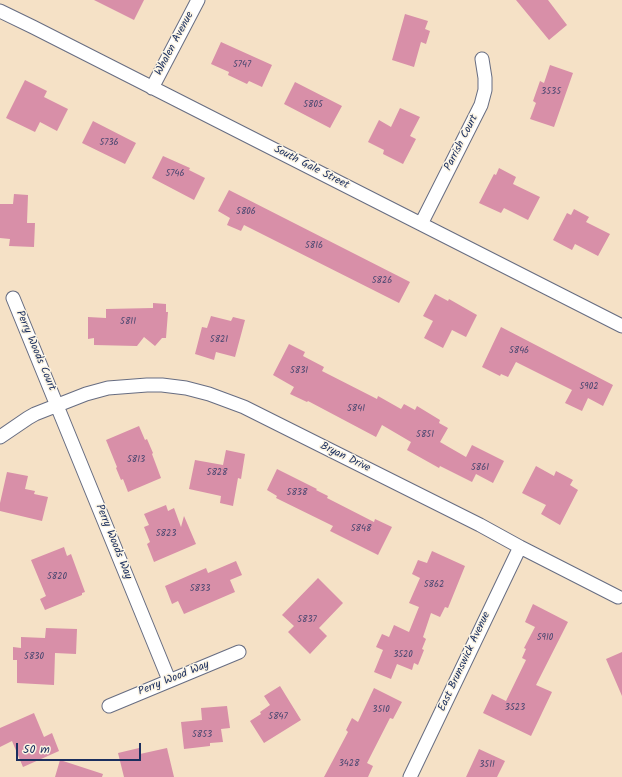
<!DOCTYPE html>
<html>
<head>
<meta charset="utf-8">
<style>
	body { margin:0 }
	#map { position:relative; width:622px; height:777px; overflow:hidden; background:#f5e1c6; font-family:Kalam,sans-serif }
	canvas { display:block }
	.scale { position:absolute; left:16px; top:743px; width:125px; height:18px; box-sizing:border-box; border:2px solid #1b2f5e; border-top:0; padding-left:5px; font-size:12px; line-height:14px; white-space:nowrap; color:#1b2f5e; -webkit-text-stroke:3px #fcf5e5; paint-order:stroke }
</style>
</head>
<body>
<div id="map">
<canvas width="622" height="777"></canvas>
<div class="scale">50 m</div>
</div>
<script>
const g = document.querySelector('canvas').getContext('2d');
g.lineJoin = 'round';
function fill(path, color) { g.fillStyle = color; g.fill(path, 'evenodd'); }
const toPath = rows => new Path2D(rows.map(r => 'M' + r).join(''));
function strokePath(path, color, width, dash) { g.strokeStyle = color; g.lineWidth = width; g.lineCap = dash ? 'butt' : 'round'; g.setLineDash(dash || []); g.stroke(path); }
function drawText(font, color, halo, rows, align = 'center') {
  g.font = font + ' Kalam,sans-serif'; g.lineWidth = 3; g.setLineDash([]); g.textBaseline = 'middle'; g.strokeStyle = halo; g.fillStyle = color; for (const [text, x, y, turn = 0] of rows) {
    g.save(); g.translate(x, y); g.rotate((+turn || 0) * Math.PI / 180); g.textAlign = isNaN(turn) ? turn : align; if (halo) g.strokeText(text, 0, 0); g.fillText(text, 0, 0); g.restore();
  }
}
fill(toPath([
	[94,0,144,0,134,20],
	[516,0,548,0,567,25,549,40],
	[405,14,428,21,425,29,430,31,426,44,421,42,414,67,392,60],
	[221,42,272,65,262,87,249,81,247,84,228,75,229,72,211,64],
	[550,65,573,73,554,127,530,119,536,103,533,101,540,81,544,83],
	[25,80,47,91,44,97,68,109,57,131,40,122,35,132,6,118],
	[295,82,342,106,330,128,284,104],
	[400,108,420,117,410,136,416,139,403,164,383,154,384,150,368,142,379,120,391,127],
	[93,121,136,143,125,164,82,143],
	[163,156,190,168,189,170,205,178,194,200,152,178],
	[499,168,516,177,513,184,540,197,528,220,504,208,501,213,479,203,494,174,496,175],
	[229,190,410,282,399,303,244,225,241,231,227,225,230,218,218,211],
	[14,194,28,195,27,223,35,223,34,247,9,246,10,239,0,238,0,204,13,204],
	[574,209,589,217,586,222,610,234,598,256,575,244,572,250,553,240,567,213,571,215],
	[435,294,448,301,449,299,477,315,466,337,452,330,443,348,424,338,433,321,423,316],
	[153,303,166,304,166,312,168,312,166,338,162,338,155,346,144,337,137,346,94,345,94,338,88,339,88,317,106,318,106,309,153,308],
	[211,316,231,321,233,317,245,320,235,357,216,352,214,360,195,354,202,327,207,328],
	[501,327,613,385,603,406,588,398,582,411,565,403,572,390,516,362,508,377,501,374,500,376,482,367],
	[289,344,305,352,303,356,324,367,322,371,377,399,378,396,401,409,404,404,415,410,417,406,440,420,439,423,448,428,440,442,466,457,472,445,504,461,493,483,476,474,472,482,440,466,439,468,407,450,411,442,382,425,376,437,308,401,307,402,290,394,294,387,273,375],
	[139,426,145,440,147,439,153,453,152,454,161,478,128,492,123,479,121,480,116,468,117,467,106,440],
	[226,450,245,454,241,479,238,478,233,506,220,503,221,496,189,489,195,460,223,465],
	[536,466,554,476,556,471,573,480,570,485,578,490,560,525,541,514,546,505,522,493],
	[277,469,317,489,316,490,328,496,327,498,374,522,375,519,392,527,378,555,330,531,333,526,276,498,277,496,267,490],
	[7,472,28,476,25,489,35,491,34,494,48,497,42,521,0,511,0,503],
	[166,505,168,511,174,508,181,527,184,516,196,544,154,562,147,544,150,542,144,527,149,525,144,514],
	[64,547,67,556,71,554,85,592,82,593,82,595,45,610,40,599,46,596,31,560],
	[432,551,465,566,448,608,445,607,440,617,431,613,423,637,426,639,422,649,424,650,418,665,414,663,412,670,397,664,391,679,374,672,383,650,376,647,382,634,389,637,394,625,409,632,419,607,409,603,420,578,412,574,418,560,427,563],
	[236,561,242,575,230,580,235,592,184,614,178,601,172,604,165,586,206,568,208,573],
	[318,578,343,603,319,628,327,636,310,654,288,632,294,626,282,615],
	[533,604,568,622,536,685,552,692,531,736,483,713,492,694,506,701,526,660,522,658,526,649,524,648,535,627,525,622],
	[46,628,77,629,76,654,55,653,54,685,17,683,17,660,13,660,13,647,21,648,21,637,45,638],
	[622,652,622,696,606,659],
	[280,686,301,720,264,743,250,721,261,714,260,712,270,705,264,696],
	[374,688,402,702,393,719,390,718,367,763,373,766,368,777,324,777,348,732,346,730,352,718,358,722],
	[227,706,230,728,221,729,223,742,210,743,210,746,184,749,181,722,202,720,201,708],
	[34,713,44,737,52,733,59,751,23,767,12,741,0,747,0,728],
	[139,748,140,754,167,748,174,777,124,777,118,753],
	[479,749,505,761,497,777,466,777],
	[60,760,103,774,102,777,55,777]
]), '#d88fa8');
const street = toPath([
	[0,11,33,27,622,326],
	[152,88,198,0],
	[421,224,481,105,485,90,485,78,482,59],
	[13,298,169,680],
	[0,437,28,418,35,414,86,394,108,388,147,385,162,385,186,388,209,394,244,407,480,525,520,547,618,597],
	[109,706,239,652],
	[410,777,520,547]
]);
strokePath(street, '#676d82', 15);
strokePath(street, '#fff', 13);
drawText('9px', '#4a4770', null, [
	["5747",242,65],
	["3535",551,92],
	["5805",313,105],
	["5736",109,143],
	["5746",175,174],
	["5806",246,212],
	["5816",314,246],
	["5826",382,281],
	["5811",128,322],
	["5821",219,340],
	["5846",519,351],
	["5831",299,371],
	["5902",589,387],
	["5841",356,409],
	["5851",425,435],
	["5813",136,460],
	["5861",480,468],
	["5828",217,473],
	["5838",297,493],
	["5848",361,529],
	["5823",166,534],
	["5820",57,577],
	["5862",434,585],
	["5833",200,589],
	["5837",307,620],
	["5910",545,638],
	["3520",403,655],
	["5830",34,657],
	["3523",515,708],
	["3510",381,710],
	["5847",278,717],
	["5853",202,735],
	["3428",349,764],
	["3511",487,765]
]);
drawText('11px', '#1b2f5e', '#fcf5e5', [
	["Whalen Avenue",175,44,-62],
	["Parrish Court",462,143,-63],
	["South Gale Street",311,168,27],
	["Perry Woods Court",35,351,67],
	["Bryan Drive",345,458,26],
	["Perry Woods Way",113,542,68],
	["East Brunswick Avenue",465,662,-65],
	["Perry Wood Way",174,679,-22]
]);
</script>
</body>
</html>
